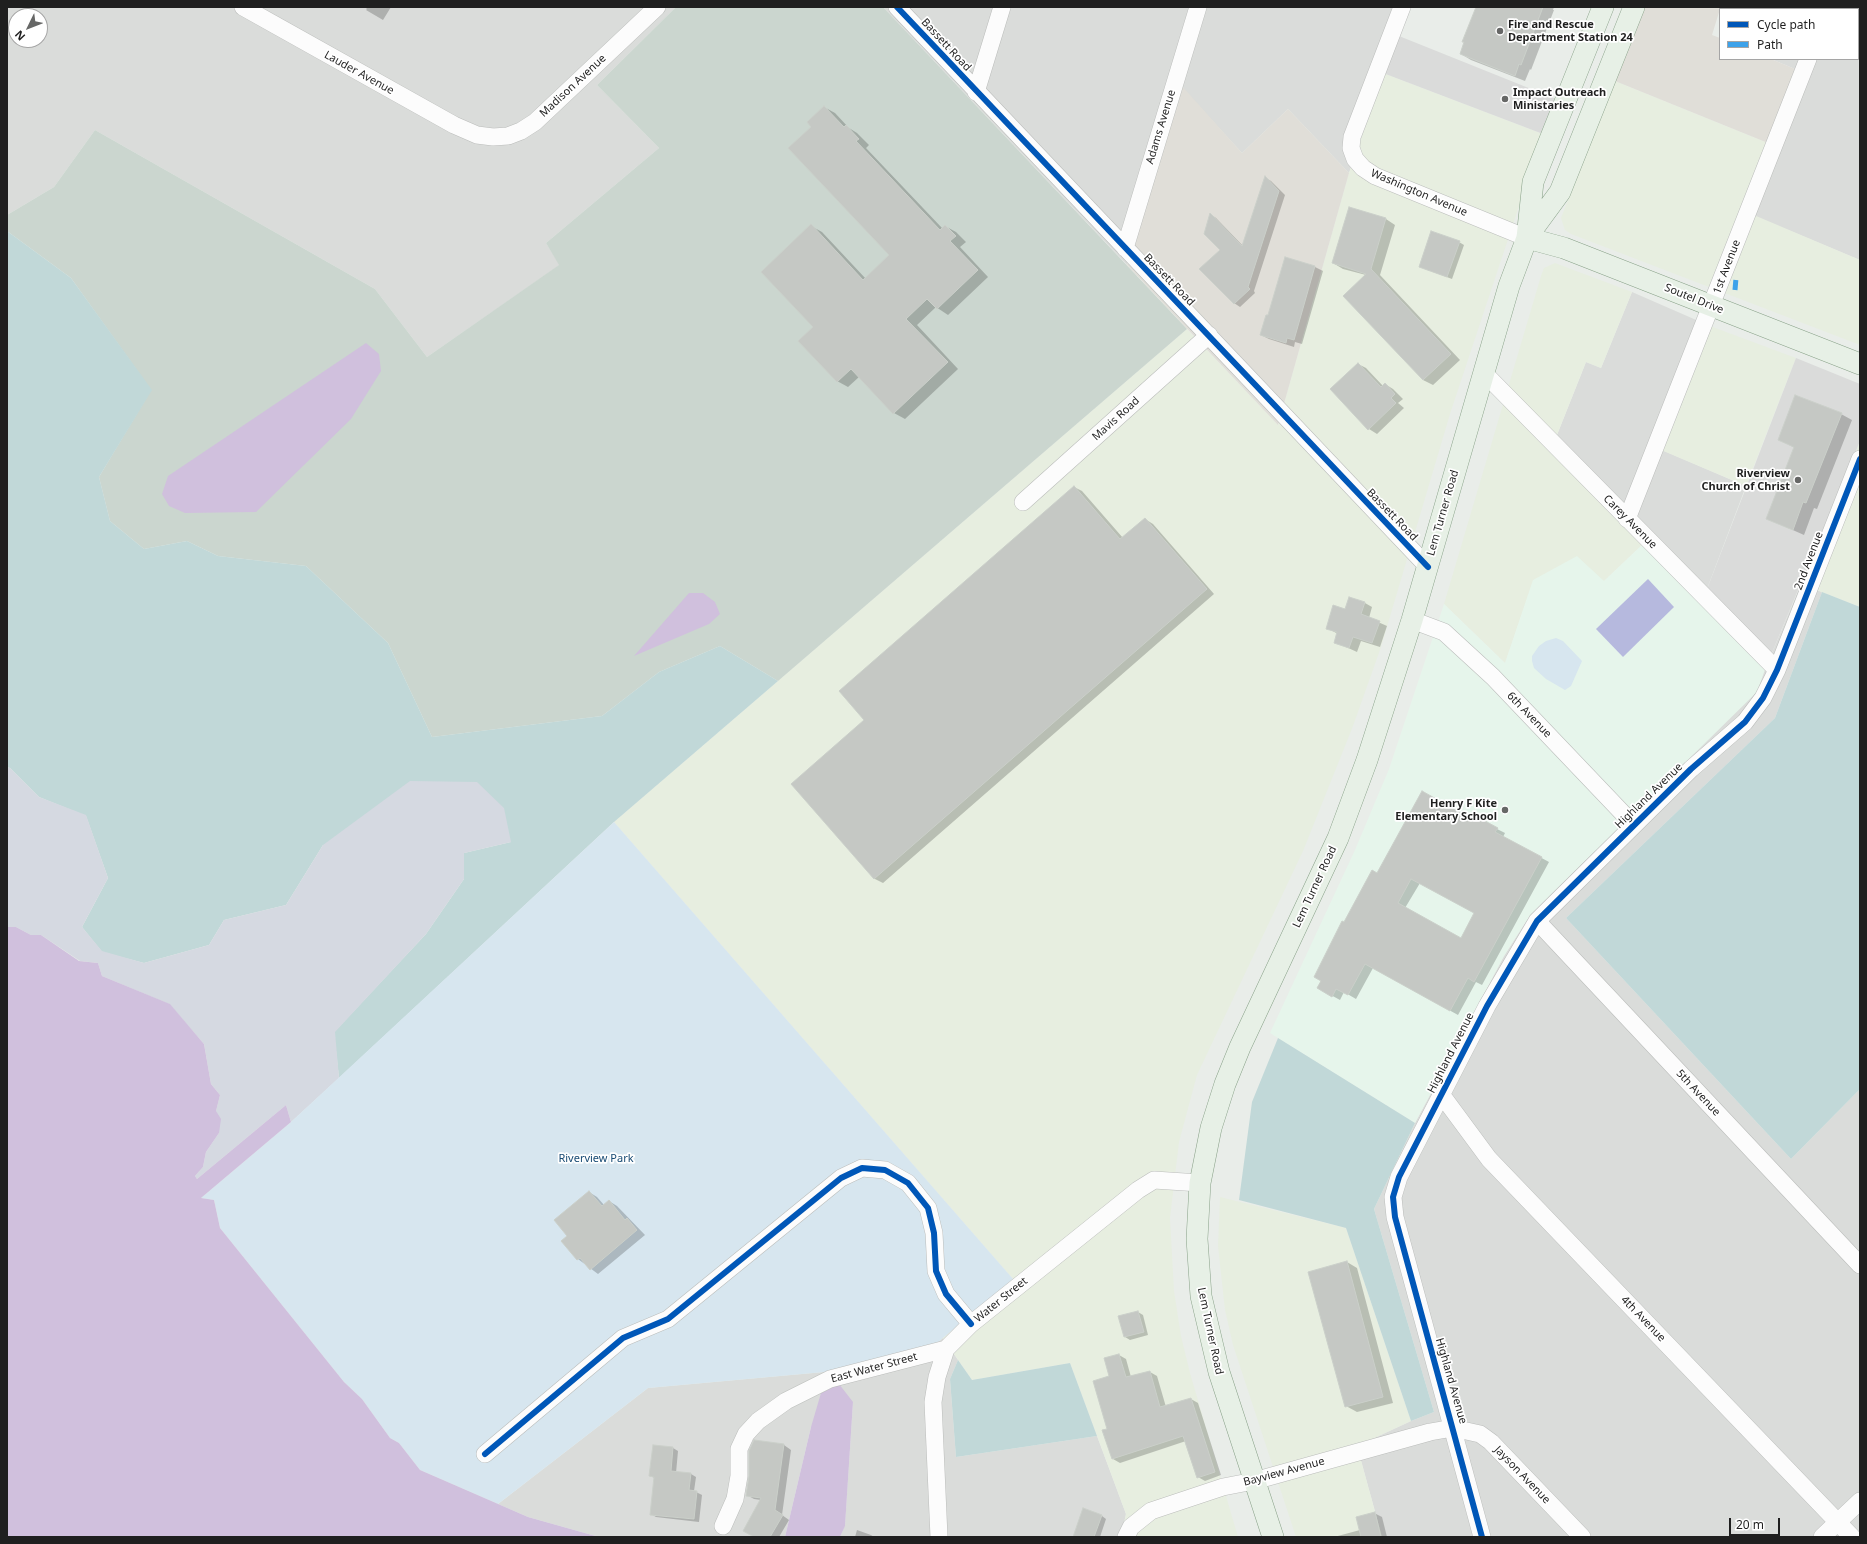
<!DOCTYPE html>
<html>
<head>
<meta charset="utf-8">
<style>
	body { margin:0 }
	#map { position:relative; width:1867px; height:1544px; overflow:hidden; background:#e9ede9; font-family:"Noto Sans",sans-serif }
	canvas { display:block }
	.frame { position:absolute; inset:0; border:8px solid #1f1f1f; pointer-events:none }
	.legend { position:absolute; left:1719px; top:8px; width:140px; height:52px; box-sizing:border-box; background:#fff; border:1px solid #a5a5a5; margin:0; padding:5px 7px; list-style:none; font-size:12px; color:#1f1f1f }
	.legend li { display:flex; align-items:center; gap:8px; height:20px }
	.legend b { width:20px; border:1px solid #a5a5a5 }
	.north { position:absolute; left:8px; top:8px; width:40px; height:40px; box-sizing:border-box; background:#fff; border:1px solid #a5a5a5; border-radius:50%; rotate:227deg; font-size:11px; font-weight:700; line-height:16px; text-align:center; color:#1f1f1f }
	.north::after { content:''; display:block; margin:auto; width:14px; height:18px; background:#666766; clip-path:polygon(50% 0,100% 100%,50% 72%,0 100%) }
	.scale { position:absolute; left:1729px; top:1518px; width:51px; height:18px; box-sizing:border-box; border:2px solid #1f1f1f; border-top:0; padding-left:5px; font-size:12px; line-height:14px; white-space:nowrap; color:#1f1f1f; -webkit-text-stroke:3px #fff; paint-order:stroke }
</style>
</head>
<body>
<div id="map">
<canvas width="1867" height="1544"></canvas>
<div class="frame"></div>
<ul class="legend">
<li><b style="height:5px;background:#0057b8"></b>Cycle path</li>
<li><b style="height:5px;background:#3da2ea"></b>Path</li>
</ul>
<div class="north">N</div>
<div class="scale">20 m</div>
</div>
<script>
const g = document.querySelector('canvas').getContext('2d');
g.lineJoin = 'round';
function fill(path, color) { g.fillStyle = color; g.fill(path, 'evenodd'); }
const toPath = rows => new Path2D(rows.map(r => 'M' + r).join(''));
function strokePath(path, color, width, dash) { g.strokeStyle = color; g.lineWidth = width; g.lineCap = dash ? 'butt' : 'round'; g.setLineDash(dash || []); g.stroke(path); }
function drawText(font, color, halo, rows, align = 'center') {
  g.font = font + ' "Noto Sans",sans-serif'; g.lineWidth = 3.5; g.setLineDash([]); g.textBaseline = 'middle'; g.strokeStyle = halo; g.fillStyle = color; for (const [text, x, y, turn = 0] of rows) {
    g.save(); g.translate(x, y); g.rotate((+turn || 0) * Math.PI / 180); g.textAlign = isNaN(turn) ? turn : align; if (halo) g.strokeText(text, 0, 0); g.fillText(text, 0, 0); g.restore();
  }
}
fill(toPath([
	[7,7,676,7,597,85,659,148,546,243,560,265,427,357,375,289,95,130,54,187,7,215],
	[16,16,40,16,40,40,16,40],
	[883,7,1410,7,1383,73,1349,173,1288,109,1242,153,1181,87,1127,265],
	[1822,7,1860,7,1860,260,1742,211,1795,69,1771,59,1858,59,1858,9,1821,9],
	[1632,292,1710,326,1662,450,1746,486,1702,602,1551,450,1586,362,1601,368],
	[1801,584,1822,592,1775,718,1566,918,1791,1159,1860,1089,1860,1537,1382,1537,1357,1446,1411,1421,1434,1412,1374,1209,1415,1123,1504,956,1530,915,1766,667],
	[943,1338,958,1360,950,1379,956,1457,1097,1436,1126,1514,1121,1537,840,1537,845,1525,853,1402,811,1427,785,1537,599,1537,528,1517,498,1504,648,1388,912,1364]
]), '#dadcda');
fill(toPath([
	[1748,7,1822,7,1821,9,1753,9],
	[1383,73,1543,134,1450,414,1381,647,1353,726,1303,851,1197,1075,1179,1142,1170,1218,1174,1291,1181,1336,1190,1373,1238,1537,1121,1537,1126,1514,1070,1363,972,1380,943,1338,1013,1279,614,822,1187,329,1278,425,1349,173],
	[1615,81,1768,143,1742,210,1860,260,1860,345,1571,234,1565,230,1561,218],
	[1555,263,1632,292,1601,368,1586,362,1551,450,1643,544,1604,581,1534,580,1505,663,1444,604,1541,276,1544,268],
	[1710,326,1796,358,1746,486,1661,450],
	[1860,441,1860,607,1801,584],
	[1220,1197,1346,1228,1411,1421,1357,1446,1382,1537,1296,1537,1233,1345,1225,1310,1218,1246]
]), '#e7eee0');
fill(toPath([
	[1644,7,1722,7,1720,9,1712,35,1720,38,1720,59,1771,59,1795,69,1768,143,1615,81],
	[1182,86,1242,153,1288,109,1349,173,1278,425,1127,265]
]), '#e0ded8');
fill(toPath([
	[1643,544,1766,667,1757,692,1530,915,1504,956,1415,1123,1270,1033,1355,850,1389,769,1444,604,1505,663,1533,580,1577,556,1604,581]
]), '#e6f5eb');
fill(toPath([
	[1399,36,1556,99,1543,134,1383,73],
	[1796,358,1860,384,1860,441,1766,667,1702,602]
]), '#dadbda');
fill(toPath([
	[676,7,883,7,1187,329,778,681,720,646,659,672,602,716,432,737,388,643,306,566,218,556,187,541,144,549,110,521,99,477,151,390,71,278,7,231,7,215,54,187,95,130,375,289,427,357,559,265,546,243,659,148,597,85]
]), '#cbd6cf');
fill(toPath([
	[7,231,71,278,152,390,99,477,110,521,144,549,187,541,218,556,306,566,388,643,432,737,602,716,659,672,720,646,778,681,614,822,339,1078,334,1032,426,934,464,879,464,853,511,842,323,845,286,905,224,920,209,945,144,963,102,952,82,927,108,878,86,816,39,797,10,768,7,767],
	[1822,592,1860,607,1860,1089,1791,1159,1566,918,1775,718],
	[1278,1038,1415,1123,1374,1209,1434,1412,1411,1421,1346,1228,1239,1200,1252,1102],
	[958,1360,972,1380,1070,1363,1097,1436,956,1457,950,1379]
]), '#c1d8d8');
fill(toPath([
	[7,767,10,768,39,797,86,815,108,878,82,927,102,951,144,963,209,945,224,920,286,905,323,845,410,781,477,782,504,808,511,842,464,853,464,879,426,934,335,1032,339,1078,291,1122,286,1105,197,1179,195,1176,203,1167,206,1152,219,1133,216,1111,220,1095,211,1084,204,1044,169,1004,102,976,98,963,80,961,41,935,31,935,16,927,7,927]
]), '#d5d9e1');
fill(toPath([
	[1556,638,1563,641,1582,661,1571,686,1565,690,1546,679,1534,668,1532,661,1532,656,1539,646,1546,641],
	[614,822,1013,1279,912,1364,648,1388,498,1504,420,1470,399,1443,390,1438,362,1399,344,1382,220,1228,214,1200,201,1198,291,1122]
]), '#d7e6ef');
fill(toPath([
	[1648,579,1674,607,1623,657,1596,629]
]), '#b6b9de');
fill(toPath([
	[366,343,379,354,381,371,351,419,256,512,185,513,169,506,162,494,168,476],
	[689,593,703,593,715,602,720,614,709,624,634,656],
	[7,927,16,927,31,935,41,935,79,961,98,963,102,976,170,1004,204,1044,211,1084,220,1095,216,1111,221,1119,219,1133,206,1152,203,1167,195,1176,197,1179,286,1105,291,1122,201,1198,214,1200,220,1228,344,1382,362,1399,390,1438,399,1443,420,1470,528,1517,599,1537,7,1537],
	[839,1384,853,1402,845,1526,840,1537,785,1537,811,1427,821,1393]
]), '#d0c0dd');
fill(toPath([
	[365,7,391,7,383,20,366,10,367,9],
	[1477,7,1554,7,1553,10,1554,10,1531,70,1530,69,1525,81,1471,60,1461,54],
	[824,107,835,113,849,128,857,133,869,145,866,148,942,228,945,226,956,232,966,242,960,247,988,277,948,315,936,307,917,325,958,369,905,419,894,413,859,377,848,387,837,381,814,327,811,226,822,232,866,279,891,255,812,127],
	[1266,178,1271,181,1285,195,1254,291,1255,293,1240,307,1234,303,1210,214,1216,218,1243,246],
	[1350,208,1386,219,1395,225,1380,275,1460,360,1433,385,1423,380,1366,275,1343,269,1333,263],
	[1459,242,1464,245,1452,279,1420,267],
	[1286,258,1315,267,1323,271,1302,344,1295,342,1294,347,1269,339,1261,335,1269,317],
	[1358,364,1366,368,1383,386,1385,384,1393,389,1403,399,1398,403,1404,408,1377,434,1369,429,1331,389],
	[1841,414,1852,420,1817,509,1814,508,1804,535,1768,519,1795,448,1780,440],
	[1074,487,1082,491,1123,538,1145,519,1153,524,1214,594,883,883,875,879,792,784,866,720],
	[1365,603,1372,607,1369,618,1387,626,1380,647,1361,641,1357,652,1335,642,1338,634,1327,628,1345,610],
	[1471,819,1497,829,1505,833,1503,837,1549,862,1482,985,1476,982,1458,1015,1373,968,1356,999,1344,992,1340,1000,1318,988,1344,923,1377,874],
	[1420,883,1475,913,1461,939,1405,908],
	[589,1192,597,1197,604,1205,609,1201,617,1206,645,1235,598,1274,578,1259,568,1236],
	[1347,1262,1357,1268,1393,1403,1357,1412,1346,1406],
	[1138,1312,1143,1315,1148,1335,1130,1340,1125,1337],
	[1119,1355,1126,1359,1131,1377,1150,1372,1157,1376,1166,1407,1191,1399,1198,1403,1221,1475,1205,1481,1198,1477,1186,1441,1120,1463,1113,1459,1108,1429,1110,1377,1105,1359],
	[755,1441,784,1445,791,1450,782,1515,789,1520,779,1537,756,1537,761,1500,754,1499,747,1495],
	[673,1448,678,1451,676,1473,691,1474,696,1477,694,1491,702,1495,699,1522,656,1517,651,1514,655,1478,650,1476],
	[1374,1513,1382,1517,1387,1537,1334,1537,1360,1530],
	[1102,1516,1106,1519,1100,1537,1074,1537],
	[857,1530,871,1535,874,1537,855,1537]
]), '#0003');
const building = toPath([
	[1476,7,1543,7,1521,65,1519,64,1515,76,1460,54,1464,42,1462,42,1476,7],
	[824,106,844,127,846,125,859,139,856,141,940,230,945,225,956,236,950,241,978,270,937,309,927,299,906,319,948,362,893,414,851,369,837,382,798,341,813,327,761,272,811,224,863,280,889,255,788,148,811,127,807,122,824,106],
	[1265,176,1279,191,1248,287,1250,289,1234,304,1199,269,1220,250,1204,234,1210,213,1242,246,1265,176],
	[1349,207,1386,218,1371,269,1451,354,1423,380,1343,296,1366,274,1332,263,1349,207],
	[1431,231,1460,241,1447,277,1419,267,1431,231],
	[1285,257,1315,266,1294,340,1287,338,1286,343,1260,335,1266,315,1268,315,1285,257],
	[1358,363,1381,387,1385,383,1395,394,1391,398,1396,403,1368,430,1330,389,1358,363],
	[1795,395,1842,413,1806,503,1803,502,1793,530,1766,519,1794,447,1778,440,1795,395],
	[1074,486,1120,539,1145,518,1207,589,874,879,791,784,864,720,839,691,1074,486],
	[1349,597,1365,602,1361,614,1380,621,1372,643,1353,637,1349,648,1334,643,1337,632,1326,629,1333,605,1345,609,1349,597],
	[1422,791,1470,818,1472,814,1498,828,1495,832,1542,857,1474,982,1468,978,1450,1011,1365,964,1348,995,1336,989,1332,997,1317,988,1321,981,1314,977,1342,921,1344,922,1372,870,1377,873,1422,791],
	[1411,879,1474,913,1461,938,1398,903,1411,879],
	[589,1191,602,1206,609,1200,625,1220,627,1218,637,1230,590,1270,580,1258,577,1260,561,1241,567,1236,554,1220,589,1191],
	[1347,1261,1383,1397,1345,1407,1308,1272,1347,1261],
	[1138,1311,1144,1332,1124,1337,1118,1316,1138,1311],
	[1119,1354,1126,1377,1150,1371,1160,1407,1191,1398,1215,1472,1197,1478,1183,1436,1112,1459,1102,1430,1107,1429,1093,1381,1109,1376,1104,1358,1119,1354],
	[754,1440,784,1444,775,1510,783,1515,770,1537,754,1537,743,1531,761,1498,746,1496,749,1476,749,1451,754,1440],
	[653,1445,673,1447,671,1471,691,1473,689,1490,697,1491,694,1519,650,1515,654,1477,649,1476,653,1445],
	[1083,1508,1102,1515,1094,1537,1073,1537,1083,1508],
	[1375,1512,1381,1537,1361,1537,1356,1517,1375,1512]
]);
fill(building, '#c5c8c4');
strokePath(building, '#cbd0ca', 1);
const minor = toPath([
	[243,7,454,125,477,135,493,137,508,136,521,131,535,122,657,7],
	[897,7,1428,567],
	[1402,7,1352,137,1351,148,1355,159,1363,168,1375,176,1527,238],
	[1827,9,1828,7],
	[976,92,1002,7],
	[1125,248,1198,7],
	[1484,373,1777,670],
	[1023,502,1209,335],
	[1627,519,1808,59],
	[1412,620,1444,632,1493,677,1634,825],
	[1537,921,1860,1265],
	[1441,1094,1489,1159,1852,1537],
	[485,1454,623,1338,668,1319,841,1178,862,1168,885,1170,908,1183,928,1208,934,1233,936,1271,946,1294,971,1324],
	[723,1526,735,1499,739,1476,739,1449,746,1434,758,1421,786,1401,830,1379,946,1349],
	[939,1537,933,1402,937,1377,946,1349,971,1324,1138,1190,1154,1180,1200,1183],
	[1126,1537,1131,1527,1151,1511,1223,1487,1254,1481,1430,1432,1453,1428,1480,1434,1491,1442,1582,1537],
	[1482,1537,1395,1217,1393,1197,1399,1177,1487,1006,1537,921,1691,769,1745,722,1763,698,1777,670,1860,459],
	[1822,1537,1860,1501]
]);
const major = toPath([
	[1527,237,1560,192,1634,7],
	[1527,238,1564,248,1860,364],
	[1273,1537,1219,1372,1201,1296,1197,1239,1200,1183,1211,1128,1225,1084,1240,1047,1338,838,1367,760,1412,620,1509,286,1527,238,1533,182,1603,7]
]);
strokePath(minor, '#bbbdbb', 18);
strokePath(major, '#88a188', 22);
strokePath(minor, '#fcfcfc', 17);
strokePath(major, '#e7f0e6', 21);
strokePath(toPath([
	[1735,290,1736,278]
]), '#3da2ea', 5, [10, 5]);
strokePath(toPath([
	[897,7,1428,567],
	[485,1454,623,1338,668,1319,841,1178,862,1168,885,1170,908,1183,928,1208,934,1233,936,1271,946,1294,971,1324],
	[1482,1537,1395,1217,1393,1197,1399,1177,1487,1006,1537,921,1691,769,1745,722,1763,698,1777,670,1860,459]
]), '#0057b8', 6);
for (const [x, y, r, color] of [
	[1500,31,4,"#666766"],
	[1505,99,4,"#666766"],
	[1798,480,4,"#666766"],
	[1505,810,4,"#666766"]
]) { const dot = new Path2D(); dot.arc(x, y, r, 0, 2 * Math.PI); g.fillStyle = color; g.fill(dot); strokePath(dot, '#fff', 1.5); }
drawText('bold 11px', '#1f1f1f', '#fff', [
	["Fire and Rescue",1508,25],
	["Department Station 24",1508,38],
	["Impact Outreach",1513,93],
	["Ministaries",1513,106],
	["Riverview",1790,474,"right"],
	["Church of Christ",1790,487,"right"],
	["Henry F Kite",1497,804,"right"],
	["Elementary School",1497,817,"right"]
], 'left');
drawText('11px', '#1f1f1f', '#fff', [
	["Bassett Road",946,45,47],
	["Lauder Avenue",359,73,29],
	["Madison Avenue",573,86,-43],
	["Adams Avenue",1161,127,-73],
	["Washington Avenue",1419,193,23],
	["1st Avenue",1727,267,-69],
	["Bassett Road",1169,280,46],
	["Soutel Drive",1694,299,22],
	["Mavis Road",1116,419,-42],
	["Lem Turner Road",1443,513,-74],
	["Bassett Road",1392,515,46],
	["Carey Avenue",1630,522,45],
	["2nd Avenue",1809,561,-69],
	["6th Avenue",1529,715,46],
	["Highland Avenue",1649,796,-44],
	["Lem Turner Road",1315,887,-65],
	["Highland Avenue",1451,1053,-63],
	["5th Avenue",1698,1093,47],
	["Water Street",1001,1300,-39],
	["4th Avenue",1643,1319,46],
	["Lem Turner Road",1210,1331,78],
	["East Water Street",874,1368,-15],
	["Highland Avenue",1451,1381,74],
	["Bayview Avenue",1284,1472,-15],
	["Jayson Avenue",1522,1475,46]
]);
drawText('11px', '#174a73', '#fff', [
	["Riverview Park",596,1159]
]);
</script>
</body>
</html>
